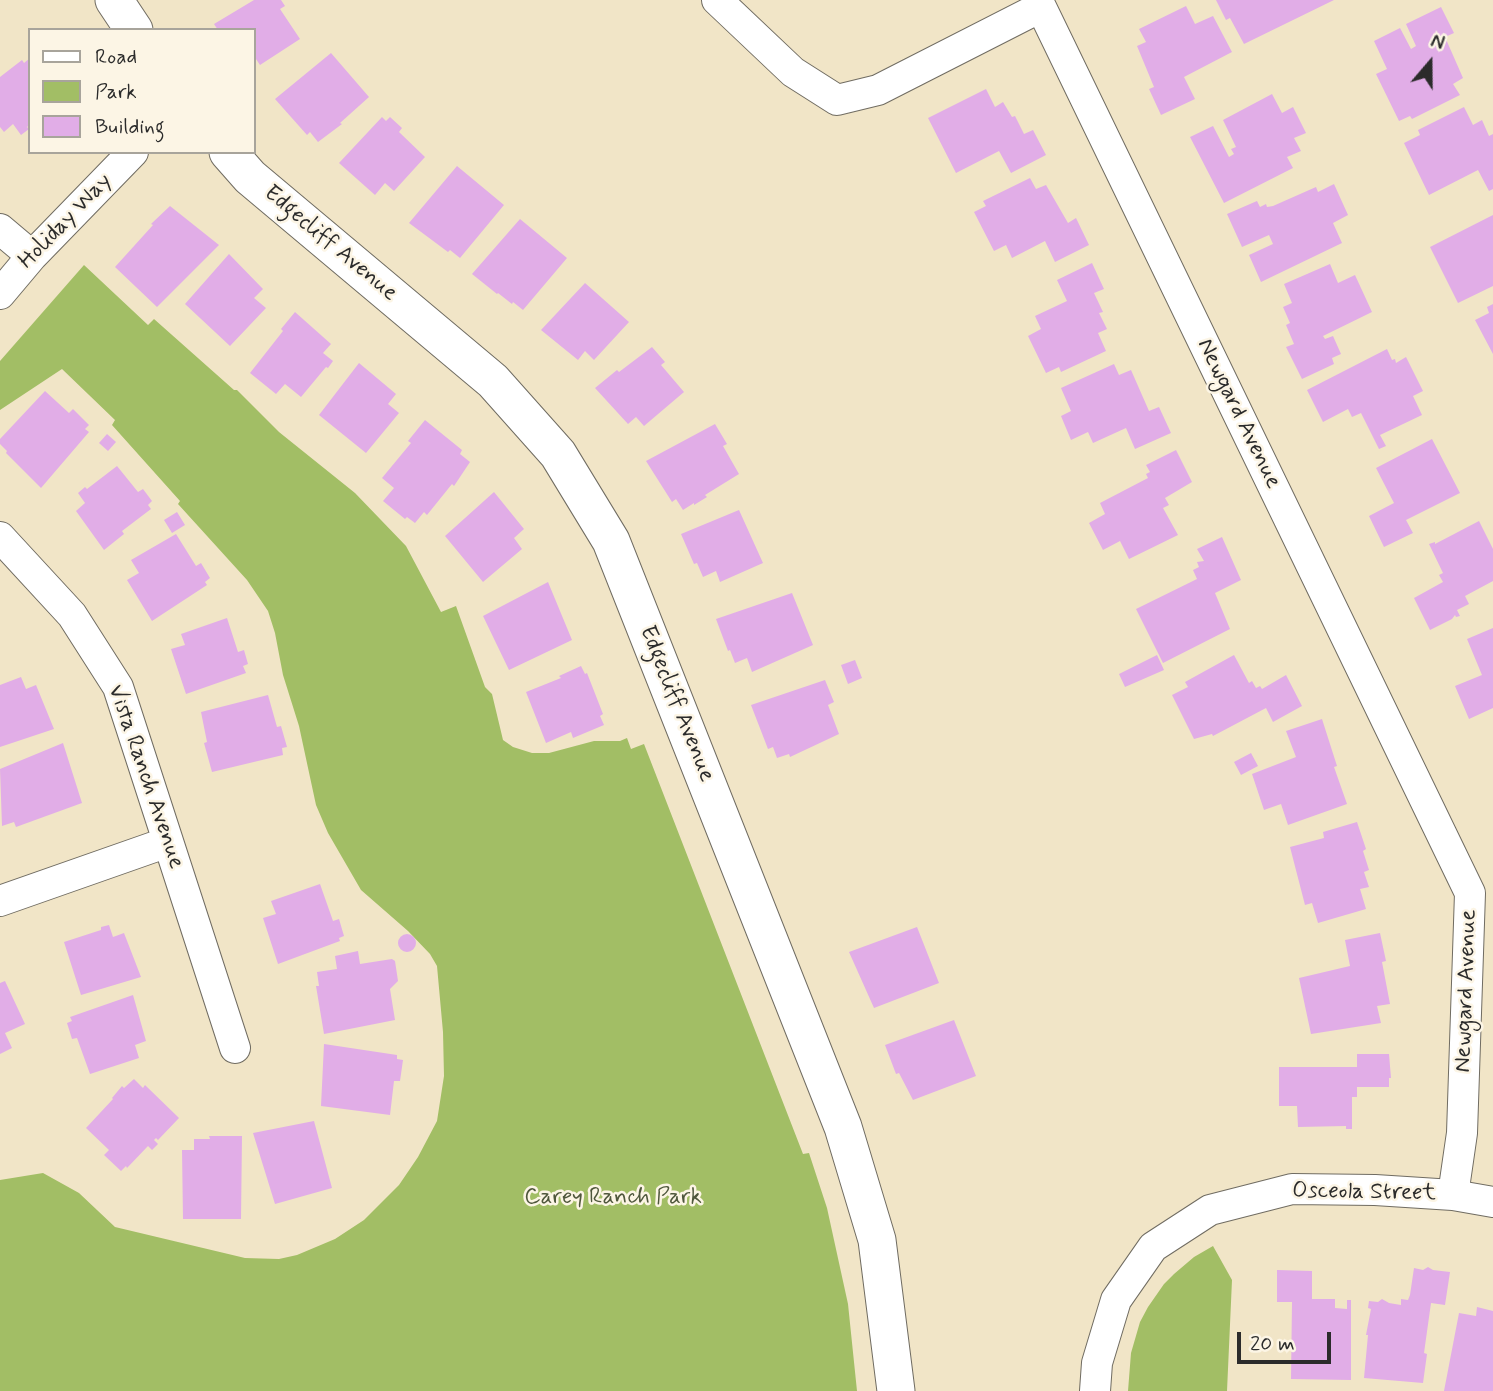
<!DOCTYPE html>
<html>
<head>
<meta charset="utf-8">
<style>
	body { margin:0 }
	#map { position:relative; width:1493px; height:1391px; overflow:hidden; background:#f1e5c7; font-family:Mynerve,sans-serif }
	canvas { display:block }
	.legend { position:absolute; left:28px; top:28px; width:228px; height:126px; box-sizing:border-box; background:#fcf5e5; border:2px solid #a8a49b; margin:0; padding:9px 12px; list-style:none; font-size:21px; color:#2b2b2b }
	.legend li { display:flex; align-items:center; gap:14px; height:35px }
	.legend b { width:35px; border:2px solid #a8a49b }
	.north { position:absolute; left:1395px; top:28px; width:70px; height:70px; -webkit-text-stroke:5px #fcf5e5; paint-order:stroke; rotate:20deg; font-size:19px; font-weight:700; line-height:28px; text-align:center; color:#2b2b2b }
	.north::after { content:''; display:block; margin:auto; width:24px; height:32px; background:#2b2b2b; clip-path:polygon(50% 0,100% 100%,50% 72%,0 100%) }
	.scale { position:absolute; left:1237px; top:1332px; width:94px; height:32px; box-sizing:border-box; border:4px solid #2b2b2b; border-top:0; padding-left:9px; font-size:21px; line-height:24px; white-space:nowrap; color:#2b2b2b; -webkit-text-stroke:5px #fcf5e5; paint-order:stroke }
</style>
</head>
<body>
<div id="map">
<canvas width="1493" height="1391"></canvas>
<ul class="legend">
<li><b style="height:9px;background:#fff"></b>Road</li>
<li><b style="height:19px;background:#a2be65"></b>Park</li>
<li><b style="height:19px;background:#e1ade7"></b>Building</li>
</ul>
<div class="north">N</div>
<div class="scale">20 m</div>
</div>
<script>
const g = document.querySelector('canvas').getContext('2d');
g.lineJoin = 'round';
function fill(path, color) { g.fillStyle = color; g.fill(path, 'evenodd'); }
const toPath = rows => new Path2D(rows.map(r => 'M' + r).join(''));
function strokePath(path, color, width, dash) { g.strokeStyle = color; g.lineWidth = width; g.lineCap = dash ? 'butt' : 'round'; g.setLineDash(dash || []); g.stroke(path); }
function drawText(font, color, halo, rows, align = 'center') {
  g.font = font + ' Mynerve,sans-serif'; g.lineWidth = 5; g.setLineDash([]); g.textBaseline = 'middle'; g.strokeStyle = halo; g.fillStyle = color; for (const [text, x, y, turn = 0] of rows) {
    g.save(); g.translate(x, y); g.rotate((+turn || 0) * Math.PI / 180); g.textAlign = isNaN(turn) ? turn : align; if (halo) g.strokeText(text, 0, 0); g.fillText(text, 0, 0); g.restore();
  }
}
fill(toPath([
	[84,265,148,325,154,319,234,390,237,390,279,432,355,493,406,546,441,612,456,606,485,687,492,694,503,740,513,747,532,753,549,753,594,741,620,741,627,738,631,749,644,744,803,1154,809,1153,827,1208,848,1304,857,1391,0,1391,0,1180,43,1173,79,1193,115,1227,245,1258,279,1259,297,1255,335,1239,364,1220,399,1185,418,1157,437,1121,444,1076,443,1032,437,966,430,954,408,931,361,890,328,833,316,805,299,726,283,675,275,633,268,611,247,580,178,504,180,501,112,425,115,420,62,369,0,410,0,361],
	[1213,1246,1232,1280,1227,1391,1128,1391,1131,1353,1140,1322,1148,1307,1164,1284,1174,1274,1194,1257]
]), '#a2be65');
fill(toPath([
	[254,0,281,0,285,6,280,9,300,39,260,65,254,56,254,30,218,30,214,24],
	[1216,0,1334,0,1244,44,1230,18,1226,20],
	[1186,6,1195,24,1213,16,1232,52,1184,77,1195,99,1161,115,1149,89,1154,87,1137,46,1146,42,1139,29],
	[1441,7,1454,33,1445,37,1463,78,1453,84,1460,95,1412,119,1410,116,1399,121,1376,74,1387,69,1374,41,1400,28,1411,49,1416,46,1406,24],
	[331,53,369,97,340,123,342,124,318,142,310,132,307,135,275,99],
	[30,58,30,124,27,127,29,129,21,135,13,124,4,132,0,127,0,77,22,60,24,63],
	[986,89,995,107,1003,102,1012,117,1015,116,1024,134,1033,130,1046,155,1011,173,999,151,956,173,928,118],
	[1272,94,1282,113,1293,107,1306,133,1294,138,1301,151,1287,157,1293,168,1224,203,1190,137,1213,126,1229,157,1234,154,1231,149,1236,147,1223,120],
	[1464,107,1473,125,1482,120,1489,136,1493,134,1493,189,1489,191,1478,170,1429,195,1404,143,1420,135,1418,130],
	[382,117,386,121,390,117,402,128,399,132,425,157,394,191,385,183,375,195,339,163],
	[457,166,504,205,460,258,450,250,448,252,409,223],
	[1030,178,1036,189,1046,185,1068,223,1076,218,1089,245,1055,262,1045,241,1012,258,1006,245,994,251,974,212,986,206,983,201],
	[1334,184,1348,215,1333,223,1342,243,1261,282,1249,255,1273,244,1269,235,1242,247,1227,214,1257,201,1260,207,1266,204,1267,207,1273,206,1316,187,1318,192],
	[170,206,219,245,157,307,115,267,153,225,151,224],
	[1493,215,1493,286,1458,303,1430,247],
	[520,219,567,258,523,310,513,302,512,304,498,293,497,294,472,274],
	[229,254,263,289,254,298,266,308,230,346,185,304],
	[1092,263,1104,289,1094,293,1103,312,1099,313,1107,329,1098,333,1106,351,1061,372,1059,367,1046,373,1028,336,1041,329,1035,316,1067,301,1057,280],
	[1330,264,1338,283,1355,275,1372,312,1323,336,1325,339,1333,336,1341,354,1332,358,1334,364,1302,379,1286,347,1294,344,1286,325,1290,323,1283,307,1292,303,1284,284],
	[585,283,629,322,594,360,585,351,578,360,541,330],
	[1493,304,1493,354,1475,320,1489,313,1487,307],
	[295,312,331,344,323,353,333,361,328,368,326,367,301,397,285,384,276,394,250,373,283,331,281,329],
	[652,347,665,362,661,365,684,392,644,426,636,417,628,424,595,388,617,370,619,372],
	[1387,349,1392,360,1395,359,1396,363,1406,357,1423,391,1413,396,1422,415,1380,435,1386,446,1379,449,1361,413,1352,417,1348,409,1323,422,1307,390],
	[359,363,396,394,388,404,399,413,366,453,319,415],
	[1114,364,1119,375,1131,370,1149,411,1159,407,1171,433,1135,449,1126,428,1093,443,1088,432,1071,440,1061,416,1071,411,1061,388],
	[45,391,69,413,73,409,89,425,85,429,89,432,41,488,6,453,7,451,0,444,0,439],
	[425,420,462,450,460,454,470,462,454,486,452,484,427,515,424,512,415,523,407,517,405,519,383,501,394,488,382,478,411,443,408,441],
	[715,424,727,444,723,446,739,474,705,495,707,497,694,505,694,503,683,510,676,499,672,502,646,461],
	[107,434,116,442,108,451,99,443],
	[1432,439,1460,493,1406,520,1413,533,1384,547,1369,516,1394,503,1376,468],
	[1176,450,1192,482,1165,498,1169,505,1163,508,1178,535,1129,559,1120,541,1103,550,1089,523,1105,514,1100,503,1148,478,1146,474,1150,472,1146,465],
	[117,466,138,492,143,489,152,501,148,505,151,509,122,531,124,534,104,550,76,511,85,503,78,493,85,487,87,489],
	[494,492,524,529,514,538,522,549,483,582,445,536],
	[739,510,763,563,720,582,716,571,703,577,697,563,694,564,681,534],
	[177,512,185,525,172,533,164,520],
	[1479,521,1493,549,1493,581,1465,596,1469,604,1457,610,1460,616,1456,617,1455,615,1452,619,1430,630,1414,598,1443,582,1439,575,1443,573,1429,544,1435,542,1435,544],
	[176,534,196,566,201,563,210,578,205,582,207,585,152,621,127,580,139,573,131,560],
	[1222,537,1241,580,1215,593,1230,629,1163,663,1136,609,1197,579,1193,570,1199,567,1197,562,1204,561,1197,549],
	[548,582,572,640,509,670,483,616],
	[792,593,813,645,752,672,747,658,735,663,730,650,728,651,716,619],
	[227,618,238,652,244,650,248,664,243,666,246,673,186,694,171,649,185,645,181,634],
	[1493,628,1493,708,1469,719,1455,686,1482,675,1467,639],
	[1157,655,1164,670,1125,687,1119,674],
	[1234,655,1249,683,1252,681,1256,688,1260,686,1262,689,1286,675,1302,706,1273,722,1266,708,1213,736,1212,734,1194,739,1172,695,1188,687,1185,682],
	[855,660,862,678,848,684,841,665],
	[581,666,585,674,587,673,603,714,600,716,604,725,573,738,571,732,546,743,526,692,561,678,559,676],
	[21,677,26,689,36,685,54,729,0,747,0,685],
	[825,680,834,702,828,705,839,734,790,757,789,754,777,758,773,747,768,749,751,705],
	[268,695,277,727,281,726,287,747,282,748,283,755,212,772,204,743,207,742,201,712],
	[1322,719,1337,766,1334,767,1347,804,1288,825,1281,804,1264,810,1252,774,1296,757,1286,731],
	[63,743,82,803,16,827,14,822,2,826,0,769],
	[1251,753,1258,766,1241,775,1234,762],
	[1357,822,1366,849,1363,851,1369,870,1364,872,1369,887,1360,889,1366,909,1318,923,1312,903,1305,905,1290,847,1324,838,1323,832],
	[320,884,333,921,339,919,344,936,339,938,340,941,278,964,263,918,276,914,271,901],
	[109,925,113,937,124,933,141,977,81,995,64,942,101,930,101,927],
	[917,927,939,983,874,1008,849,952],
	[1380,933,1386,961,1382,962,1390,1004,1377,1006,1381,1023,1311,1034,1299,978,1350,966,1345,940],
	'398 943a9 9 0 1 1 18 0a9 9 0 1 1-18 0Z',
	[358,951,360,964,392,959,395,961,398,981,390,989,395,1020,324,1034,316,986,319,986,317,972,337,969,335,956],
	[5,981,25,1024,5,1033,12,1048,0,1054,0,983],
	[133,995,146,1041,135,1045,139,1058,90,1074,77,1038,72,1039,67,1023,72,1021,70,1017],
	[954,1020,976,1076,913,1100,899,1073,896,1074,885,1045],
	[324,1044,397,1055,397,1059,403,1060,400,1081,394,1081,390,1115,321,1106],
	[1357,1054,1389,1054,1391,1078,1389,1078,1389,1087,1357,1087,1357,1097,1352,1097,1352,1129,1346,1129,1346,1126,1298,1127,1297,1106,1279,1106,1279,1067,1357,1067],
	[134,1079,143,1088,145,1085,179,1118,158,1140,156,1138,154,1140,158,1144,152,1150,148,1146,127,1168,126,1166,121,1171,104,1155,109,1150,86,1128,113,1099,112,1098,122,1086,124,1088],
	[314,1121,332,1188,275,1204,253,1133],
	[209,1136,242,1136,241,1219,183,1219,182,1150,194,1150,194,1139,210,1139],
	[1428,1267,1433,1270,1450,1272,1445,1305,1431,1303,1424,1353,1427,1354,1423,1383,1364,1378,1368,1335,1366,1335,1371,1309,1368,1308,1369,1301,1378,1302,1382,1299,1389,1303,1401,1305,1401,1299,1408,1300,1410,1295,1414,1268,1423,1270],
	[1277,1270,1312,1271,1312,1299,1335,1299,1335,1308,1347,1309,1347,1300,1351,1300,1351,1380,1291,1379,1292,1302,1277,1302],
	[1477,1307,1493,1311,1493,1391,1444,1391,1459,1313,1476,1316]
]), '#e1ade7');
const minor = toPath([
	[717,0,793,72,837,100,878,90,1041,7,1470,893,1462,1133,1453,1195],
	[0,229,32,256],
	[0,294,32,256,133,152],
	[0,537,72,615,118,687,235,1048],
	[0,901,168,842],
	[1095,1391,1097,1363,1116,1300,1153,1247,1210,1210,1292,1189,1375,1190,1453,1195,1493,1202]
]);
const tertiary = toPath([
	[114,0,134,30],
	[228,152,250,177,493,381,558,454,611,541,843,1127,877,1240,896,1391]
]);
strokePath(minor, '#706c62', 32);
strokePath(tertiary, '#706c62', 39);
strokePath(minor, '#fff', 30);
strokePath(tertiary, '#fff', 37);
drawText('23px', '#2b2b2b', '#fcf5e5', [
	["Holiday Way",66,222,-46],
	["Edgecliff Avenue",330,244,40],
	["Newgard Avenue",1238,414,64],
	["Edgecliff Avenue",676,704,68],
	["Vista Ranch Avenue",145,777,71],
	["Newgard Avenue",1467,991,-88],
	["Osceola Street",1364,1193,1]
]);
drawText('23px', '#4f573c', '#fcf5e5', [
	["Carey Ranch Park",613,1198]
]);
</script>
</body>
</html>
